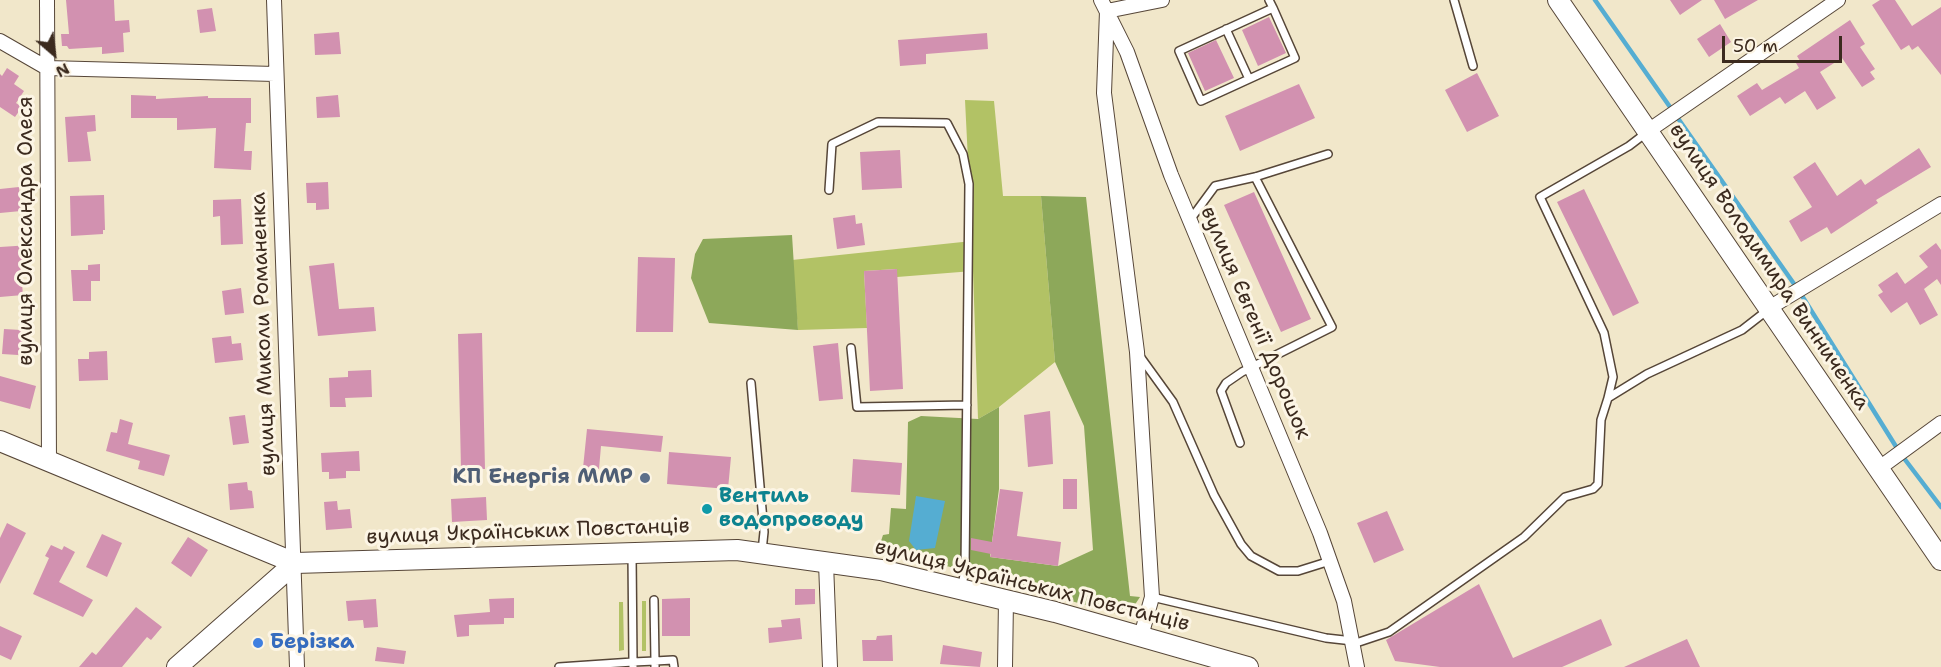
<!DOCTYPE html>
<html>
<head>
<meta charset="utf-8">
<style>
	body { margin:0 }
	#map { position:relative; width:1941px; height:667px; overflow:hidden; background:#f1e7ca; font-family:"Shantell Sans",sans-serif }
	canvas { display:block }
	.north { position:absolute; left:24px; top:24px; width:60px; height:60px; -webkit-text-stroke:4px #fcf5e5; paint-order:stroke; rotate:152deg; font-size:16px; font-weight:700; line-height:24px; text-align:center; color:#3b2a1e }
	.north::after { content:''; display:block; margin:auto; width:21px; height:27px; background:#3b2a1e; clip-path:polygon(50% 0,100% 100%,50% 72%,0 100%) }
	.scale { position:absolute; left:1722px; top:36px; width:120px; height:27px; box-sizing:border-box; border:3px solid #3b2a1e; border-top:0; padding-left:8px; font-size:18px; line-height:21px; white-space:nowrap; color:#3b2a1e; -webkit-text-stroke:4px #fcf5e5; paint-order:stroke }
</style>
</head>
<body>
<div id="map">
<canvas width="1941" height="667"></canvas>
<div class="north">N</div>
<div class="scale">50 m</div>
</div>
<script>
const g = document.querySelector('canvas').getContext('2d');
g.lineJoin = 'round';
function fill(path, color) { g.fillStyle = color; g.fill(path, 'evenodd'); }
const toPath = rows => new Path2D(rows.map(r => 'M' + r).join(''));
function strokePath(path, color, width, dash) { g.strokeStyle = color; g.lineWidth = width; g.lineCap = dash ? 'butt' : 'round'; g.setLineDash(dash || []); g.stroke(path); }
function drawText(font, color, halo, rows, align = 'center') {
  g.font = font + ' "Shantell Sans",sans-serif'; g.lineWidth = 6; g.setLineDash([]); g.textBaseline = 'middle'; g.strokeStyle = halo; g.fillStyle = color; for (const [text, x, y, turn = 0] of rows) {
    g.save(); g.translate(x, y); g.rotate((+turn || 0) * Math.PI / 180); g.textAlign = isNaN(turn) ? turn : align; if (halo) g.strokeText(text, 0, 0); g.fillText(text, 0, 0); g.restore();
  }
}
fill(toPath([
	[965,100,994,101,1003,196,1041,196,1055,362,999,407,978,419,973,271,897,277,897,269,864,271,867,328,798,330,792,260,972,241],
	[642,601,646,601,646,651,642,651],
	[619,602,623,602,624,650,619,651]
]), '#b2c265');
fill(toPath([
	[1041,196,1086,197,1130,596,1140,597,1132,609,1121,615,879,547,883,535,889,534,891,508,906,509,908,422,921,416,978,419,999,407,999,489,990,557,1058,566,1093,550,1084,426,1055,362],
	[792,235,798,330,709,323,691,278,695,254,703,239]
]), '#8da85a');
fill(toPath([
	[916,496,945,501,935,548,916,550,909,541]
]), '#55add2');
strokePath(toPath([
	[1595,0,1799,291,1900,453,1941,507]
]), '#55add2', 4.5);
fill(toPath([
	[66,0,114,0,115,21,129,20,130,32,123,33,124,52,102,54,102,47,69,49,67,46,62,46,61,34,69,34],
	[1670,0,1702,0,1680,15],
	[1714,0,1758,0,1725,19],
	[1880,0,1895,0,1912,26,1941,7,1941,75,1918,46,1912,50,1909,45,1901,50,1872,5],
	[212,8,216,31,200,33,197,10],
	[1269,17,1286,53,1258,66,1242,30],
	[1850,20,1865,44,1860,47,1875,69,1870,72,1875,79,1862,87,1842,58,1820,72,1836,98,1817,110,1805,91,1785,104,1780,97,1750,116,1737,96,1757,83,1762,90,1799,68,1796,63,1800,61,1797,56],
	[1720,24,1731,42,1709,57,1697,39],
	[339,32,341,54,315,55,314,34],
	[987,33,988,49,926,54,926,64,900,66,898,40],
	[1216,40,1234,78,1205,91,1188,53],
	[7,68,19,76,14,84,24,91,16,103,22,107,15,117,0,107,0,74,2,76],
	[1477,73,1499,116,1467,132,1445,90],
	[1299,84,1315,118,1240,151,1225,116],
	[131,95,156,96,156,99,208,96,208,98,251,98,251,123,246,123,244,151,252,151,251,170,214,168,216,128,177,130,177,118,131,118],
	[338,95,340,117,317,118,316,97],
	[95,115,96,131,87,132,91,161,68,162,65,117],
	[1919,148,1931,167,1876,200,1878,203,1831,234,1827,227,1801,242,1789,221,1812,207,1793,177,1815,162,1837,196,1861,179,1865,185],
	[900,150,902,188,862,190,860,152],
	[328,182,329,209,316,210,316,203,307,203,306,183],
	[19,187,21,211,0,213,0,189],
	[1584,189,1639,303,1613,316,1557,202],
	[1254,192,1311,319,1281,332,1224,205],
	[104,195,105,230,103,230,103,234,71,236,70,196],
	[241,199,243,244,221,245,220,216,213,217,213,200],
	[855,215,856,224,862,223,865,245,837,249,833,218],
	[1936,243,1941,250,1941,285,1937,279,1924,289,1938,315,1920,325,1907,302,1891,313,1878,295,1883,292,1878,285,1897,272,1905,284,1928,267,1919,256],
	[31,245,32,261,20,262,23,295,0,297,0,247],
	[638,257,675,258,673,332,636,332],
	[334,263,339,309,374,307,376,331,318,336,309,266],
	[100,264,100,281,91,281,91,301,73,301,71,270,88,270,88,265],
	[897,269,903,389,870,391,864,271],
	[241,288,244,313,225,315,222,291],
	[4,329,21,330,20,338,26,338,25,351,19,350,18,355,2,354],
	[482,333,485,469,461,469,458,334],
	[231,336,232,344,241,343,243,360,215,363,212,338],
	[838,343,843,399,819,401,813,346],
	[107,351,108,380,79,381,78,359,89,359,89,352],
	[371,370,372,397,345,398,346,407,330,407,329,378,348,377,348,371],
	[0,376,36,386,30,409,0,401],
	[1050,411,1053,464,1028,467,1024,415],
	[245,415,249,443,233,445,229,417],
	[120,419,133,423,128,444,170,455,164,476,138,469,140,461,106,451,111,432,117,433],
	[587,429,663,436,661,452,601,446,599,469,583,468],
	[359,451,360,471,346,471,346,478,329,479,329,472,322,472,321,453],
	[669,452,731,457,728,489,667,484],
	[853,459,902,463,900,495,851,492],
	[1063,479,1077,479,1077,509,1063,509],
	[247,482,248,490,252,491,254,508,230,510,228,484],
	[1000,489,1023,492,1017,536,1061,542,1058,566,990,557,991,554,971,550,971,538,992,542],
	[486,497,487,520,452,522,451,499],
	[337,501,338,510,350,509,352,528,326,530,324,502],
	[1387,511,1404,550,1374,563,1357,523],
	[7,523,26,533,0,584,0,538],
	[102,534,122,543,107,577,86,567],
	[188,537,208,550,191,577,171,563],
	[51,545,62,550,64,546,75,552,59,582,93,600,83,617,33,594,49,558,45,556],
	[1479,584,1513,658,1601,619,1612,645,1562,667,1440,667,1395,661,1386,640],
	[795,589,815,589,815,604,795,605],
	[514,598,514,618,504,618,504,624,469,625,469,636,457,637,454,615,490,612,489,599],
	[690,598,690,636,662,636,662,599],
	[376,599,378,627,364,628,363,620,348,621,346,601],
	[136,607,162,627,151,640,147,637,122,667,79,667,92,652,96,655],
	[800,618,802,639,769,643,768,628,782,627,781,620],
	[0,626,22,636,11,660,0,655],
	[892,635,893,661,863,661,862,640,876,640,877,636],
	[1687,639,1700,667,1624,667],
	[943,645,982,652,980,667,940,664],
	[377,647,406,651,404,664,375,661]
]), '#d291b0');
const lane = toPath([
	[1269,0,1273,8,1295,58,1201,101,1179,51,1273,8],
	[1454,0,1473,66],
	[1226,29,1249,79],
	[829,190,832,144,878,122,947,123,963,154,969,184,965,569,962,586],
	[1190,220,1215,186,1255,177,1328,154],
	[851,348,857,407,967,405],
	[1139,355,1173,402,1214,495,1241,544,1251,556,1279,571,1298,571,1330,561],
	[751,383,764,532,762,551],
	[1608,398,1613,377,1604,333,1540,197,1629,146,1646,133],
	[1240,443,1221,391,1226,383,1242,372,1332,327,1255,177],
	[1152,597,1326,638,1353,641],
	[1353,644,1389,632,1524,537,1565,497,1593,489,1598,484,1601,420,1608,398,1647,374,1742,330,1769,309],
	[559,667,603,664],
	[603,667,603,664,633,662,632,554],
	[633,667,633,662,655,661,654,600],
	[655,667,655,661,673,660,674,667]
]);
const street = toPath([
	[47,0,49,461],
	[274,0,297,667],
	[1101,0,1127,52,1171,175,1320,533,1344,601,1357,667],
	[0,41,47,68,275,74],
	[1648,131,1838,0],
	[1769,308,1941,204],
	[1878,469,1941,423],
	[826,563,830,667],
	[1141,636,1152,597,1137,352,1104,93,1107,11,1162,0],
	[1005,667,1006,600]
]);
const secondary = toPath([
	[1558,0,1941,560],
	[0,441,295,563,737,550,881,570,1055,612,1248,667],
	[177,667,295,563]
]);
strokePath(lane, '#564638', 10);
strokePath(street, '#564638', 16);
strokePath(secondary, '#564638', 22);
strokePath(lane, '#fff', 7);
strokePath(street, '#fff', 14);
strokePath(secondary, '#fff', 20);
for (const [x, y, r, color] of [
	[645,478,6,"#5c6f8a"],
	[707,509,6,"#0f9aa8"],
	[258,643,6,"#3f7fe0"]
]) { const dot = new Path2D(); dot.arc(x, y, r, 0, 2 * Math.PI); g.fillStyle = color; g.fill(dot); strokePath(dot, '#fcf5e5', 2); }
drawText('21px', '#3b2a1e', '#fcf5e5', [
	["вулиця Олександра Олеся",27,231,-90],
	["вулиця Володимира Винниченка",1769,267,56],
	["вулиця Євгенії Дорошок",1255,323,67],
	["вулиця Миколи Романенка",264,334,-92],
	["вулиця Українських Повстанців",528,532,-2],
	["вулиця Українських Повстанців",1032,586,14]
]);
drawText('bold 21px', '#4e5e75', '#fcf5e5', [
	["КП Енергія ММР",633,478]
], 'right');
drawText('bold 21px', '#0d838f', '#fcf5e5', [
	["Вентиль",719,497],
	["водопроводу",719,521]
], 'left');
drawText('bold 21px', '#366cbe', '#fcf5e5', [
	["Берізка",270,643]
], 'left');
</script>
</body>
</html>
